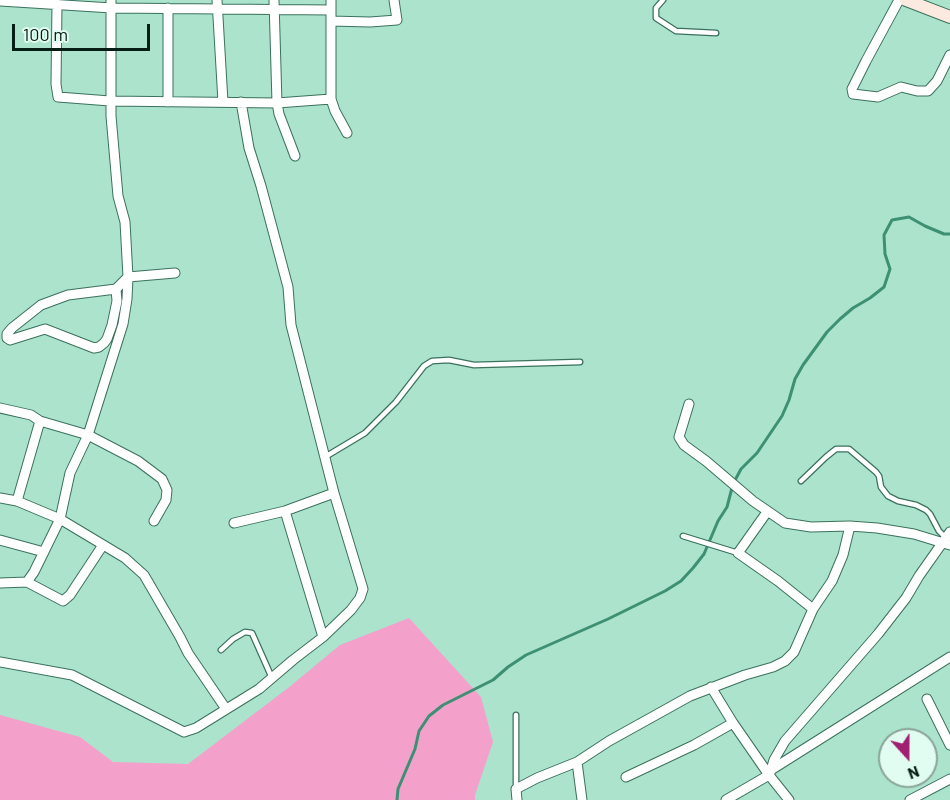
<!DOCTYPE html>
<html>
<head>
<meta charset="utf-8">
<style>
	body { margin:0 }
	#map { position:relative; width:950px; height:800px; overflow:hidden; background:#abe3cc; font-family:Barlow,sans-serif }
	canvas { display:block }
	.north { position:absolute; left:878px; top:728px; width:60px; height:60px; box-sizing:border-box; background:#e1fdf1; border:2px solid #8aa499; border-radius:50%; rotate:159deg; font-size:16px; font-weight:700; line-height:24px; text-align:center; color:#071e16 }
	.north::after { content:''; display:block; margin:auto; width:21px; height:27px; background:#a12071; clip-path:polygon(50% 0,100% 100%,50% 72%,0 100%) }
	.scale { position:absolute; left:12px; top:24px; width:138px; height:27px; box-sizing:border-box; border:3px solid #071e16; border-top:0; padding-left:8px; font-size:18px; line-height:21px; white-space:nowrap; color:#071e16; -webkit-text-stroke:4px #e1fdf1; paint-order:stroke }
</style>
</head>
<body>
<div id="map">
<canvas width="950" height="800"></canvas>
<div class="north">N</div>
<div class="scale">100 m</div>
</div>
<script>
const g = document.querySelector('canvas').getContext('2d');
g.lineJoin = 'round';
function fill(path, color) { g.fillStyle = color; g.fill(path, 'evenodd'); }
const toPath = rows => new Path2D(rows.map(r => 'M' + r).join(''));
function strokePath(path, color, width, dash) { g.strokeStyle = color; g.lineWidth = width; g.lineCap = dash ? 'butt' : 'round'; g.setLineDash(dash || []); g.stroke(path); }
fill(toPath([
	[409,618,481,697,493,742,475,795,475,800,0,800,0,715,80,737,113,762,188,764,288,688,340,645]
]), '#f3a1cb');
strokePath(toPath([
	[397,800,398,789,415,749,419,731,429,716,443,705,493,680,508,667,526,655,608,619,665,591,681,581,693,568,704,554,718,521,727,507,733,484,741,469,757,453,782,416,789,400,795,379,803,365,827,332,840,319,853,308,870,298,884,287,890,269,885,254,884,235,892,220,909,217,925,226,944,234,950,234]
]), '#3e9074', 3);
const service = toPath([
	[663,0,656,8,656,18,676,31,716,33],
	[325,457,365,433,396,402,424,366,432,361,449,360,474,365,580,362],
	[801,481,826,457,836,449,849,449,876,472,879,476,881,487,888,496,898,501,916,505,926,510,930,514,939,531,946,538],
	[683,536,738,553],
	[221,650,233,639,245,632,252,633,272,678],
	[516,715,516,789]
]);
const minor = toPath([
	[111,0,111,116,118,196,125,222,128,277,127,299,123,324,88,435,138,461,162,479,167,490,166,500,154,521],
	[217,0,223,102],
	[274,0,277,103,279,114,295,156],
	[331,0,331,99,335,111,347,133],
	[899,0,866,61,852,89,853,94,878,97,901,87,917,91,928,91,937,81,950,55],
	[0,1,112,8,331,10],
	[57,4,56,84,58,97,110,101,277,103,331,99],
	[331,21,370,22,397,20,394,0],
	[168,102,168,8],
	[241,102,249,148,261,186,288,287,291,325,334,493,285,511,323,637],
	[116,289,117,301,112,325,107,339,104,343,99,347,94,348,45,329,10,340,7,338,7,334,12,328,41,305,68,295,116,289,128,277,175,273],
	[689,404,679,437,684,445,706,461,753,501,785,523,811,527,850,526,877,528,914,534,950,545],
	[0,408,31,415,40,421,88,435,70,473,60,519,34,572,27,582,0,583],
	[0,498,17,501,60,519,125,558,144,575,180,637,188,653,226,709],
	[17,501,40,421],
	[767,512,738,553,778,581,813,609],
	[234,523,285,511],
	[0,540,44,552],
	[27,582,63,601,70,595,103,545],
	[0,662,72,675,184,732,196,728,259,689,293,660,323,637,351,610,360,598,363,589,334,493],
	[711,687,733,723,769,775,789,800],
	[927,699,950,745],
	[577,762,582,800],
	[771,770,774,760,785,741,878,634,906,598,919,576,950,532],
	[626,777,694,745,733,723],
	[517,800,516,789,537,778,577,762,609,741,690,696,745,675,773,667,785,661,794,652,813,609,832,581,843,555,850,526],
	[726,800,769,775,771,770,950,657],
	[910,800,950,779]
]);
const secondary = toPath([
	[906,0,950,17]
]);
strokePath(service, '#3b715d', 7);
strokePath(minor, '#3b715d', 11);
strokePath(secondary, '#3b715d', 14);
strokePath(service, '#fff', 4.5);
strokePath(minor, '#fff', 9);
strokePath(secondary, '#fceae1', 12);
</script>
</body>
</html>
